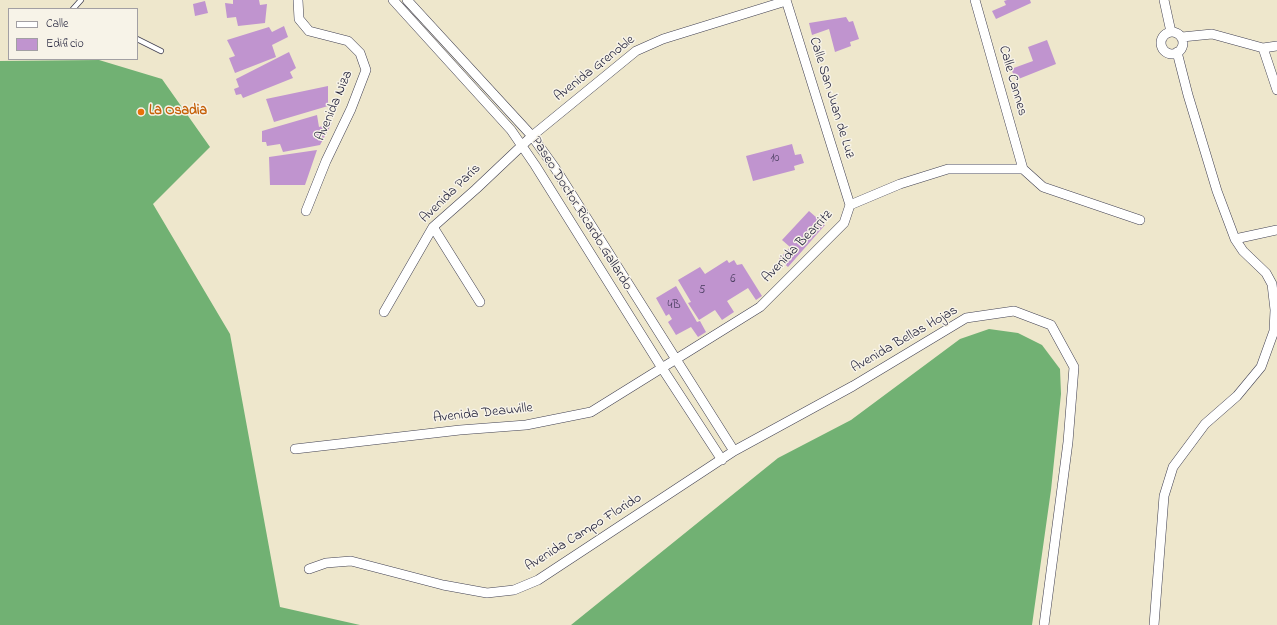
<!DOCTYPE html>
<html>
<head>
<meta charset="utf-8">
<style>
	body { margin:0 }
	#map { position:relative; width:1277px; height:625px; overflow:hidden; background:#eee7cc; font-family:"Indie Flower",sans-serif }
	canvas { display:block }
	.legend { position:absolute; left:8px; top:8px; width:130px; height:52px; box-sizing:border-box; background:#f7f3e8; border:1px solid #a29fa3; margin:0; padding:5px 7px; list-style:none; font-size:12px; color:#22223b }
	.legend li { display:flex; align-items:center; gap:8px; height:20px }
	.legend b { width:20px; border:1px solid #a29fa3 }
</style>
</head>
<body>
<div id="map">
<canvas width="1277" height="625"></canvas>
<ul class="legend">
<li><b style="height:5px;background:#fff"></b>Calle</li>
<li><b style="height:11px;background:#c094cf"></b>Edificio</li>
</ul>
</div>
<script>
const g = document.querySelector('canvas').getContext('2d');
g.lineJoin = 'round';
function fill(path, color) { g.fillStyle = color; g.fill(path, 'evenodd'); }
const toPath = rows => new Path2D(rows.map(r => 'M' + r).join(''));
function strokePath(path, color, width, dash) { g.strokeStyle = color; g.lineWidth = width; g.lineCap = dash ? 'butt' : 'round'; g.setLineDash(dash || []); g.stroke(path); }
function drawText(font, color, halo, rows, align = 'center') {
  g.font = font + ' "Indie Flower",sans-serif'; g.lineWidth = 3; g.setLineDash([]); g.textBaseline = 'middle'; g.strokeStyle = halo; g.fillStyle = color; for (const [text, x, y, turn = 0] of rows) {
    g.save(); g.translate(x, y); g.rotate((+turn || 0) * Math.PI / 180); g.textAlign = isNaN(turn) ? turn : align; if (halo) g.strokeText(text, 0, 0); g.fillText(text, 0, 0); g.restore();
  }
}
fill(toPath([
	[99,60,162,79,210,147,153,204,230,334,280,607,360,625,0,625,0,61],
	[989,329,1018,333,1042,345,1060,369,1061,394,1051,490,1032,625,571,625,778,458,851,420,960,339]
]), '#71b173');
fill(toPath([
	[233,0,259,0,260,5,267,4,265,23,238,26,236,17,227,18,225,3,233,4],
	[1007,0,1030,0,1031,3,996,19,992,11,1006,5,1004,1],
	[205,1,208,13,195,16,193,4],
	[846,17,849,22,853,21,859,39,850,42,851,46,835,52,829,29,812,35,809,23],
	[284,26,288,37,272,45,276,57,235,73,229,58,235,56,227,40,269,27,272,32],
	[1047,40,1056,64,1016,80,1011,69,1033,61,1028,47],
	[289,52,296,68,290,72,293,78,243,98,241,94,236,95,234,89,239,87,236,79],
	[328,86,328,106,274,122,266,99],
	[317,115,319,127,332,123,320,145,283,152,280,144,267,146,266,142,262,142,262,131],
	[792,144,795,155,801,154,804,163,794,166,795,170,753,181,746,156],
	[317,150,305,185,270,185,269,157],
	[809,211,825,225,788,267,779,259,790,247,782,240],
	[727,260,729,263,734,260,737,265,742,264,762,296,756,300,748,288,727,301,734,312,722,320,715,310,699,320,688,303,691,302,678,280,700,267,705,274],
	[676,286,697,322,700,321,706,332,698,337,691,327,676,335,668,322,672,319,669,314,666,316,656,298]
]), '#c094cf');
const lane = toPath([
	[73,9,81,0],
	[137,39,161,51]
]);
const street = toPath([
	[298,0,299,19,309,31,348,41,360,53,366,70,351,109,326,161,306,211],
	[393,0,511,130,535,165,662,368,722,460],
	[407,0,532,136,555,168,734,451],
	[786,0,850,205],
	[975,0,1023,169],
	[1164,0,1171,32],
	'1161 43a11 11 0 1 1 22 0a11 11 0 1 1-22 0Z',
	[1182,37,1212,34,1263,48,1277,90],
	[1263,48,1277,46],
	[433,227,480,302],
	[1235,239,1277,230],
	[384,312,433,227,476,189,532,136,636,51,663,39,786,1],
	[295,449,460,430,526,425,591,412,760,307,844,223,850,205,900,184,948,169,1023,169,1043,187,1140,220],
	[309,569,326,563,351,561,443,585,487,593,514,590,538,580,734,451,853,386,966,318,1014,311,1051,325,1074,367,1068,442,1044,625],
	[1154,625,1164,496,1173,467,1205,424,1237,396,1261,367,1274,331,1275,310,1272,284,1266,273,1243,251,1235,239,1217,191,1188,95,1177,52]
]);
strokePath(lane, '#414051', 6);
strokePath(street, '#414051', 10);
strokePath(lane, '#fff', 4.5);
strokePath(street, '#fff', 9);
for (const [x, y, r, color] of [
	[141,112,4,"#e8710a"]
]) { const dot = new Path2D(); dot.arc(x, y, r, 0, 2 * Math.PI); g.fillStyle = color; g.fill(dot); strokePath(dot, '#f7f3e8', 1.5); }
drawText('12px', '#4a3e60', null, [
	["10",775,159],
	["6",733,280],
	["5",702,291],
	["4B",674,306]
]);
drawText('14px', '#22223b', '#f7f3e8', [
	["Avenida Grenoble",595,69,-38],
	["Calle Cannes",1012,81,74],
	["Calle San Juan de Luz",831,98,73],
	["Avenida Niza",335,106,-67],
	["Avenida París",451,194,-44],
	["Paseo Doctor Ricardo Gallardo",581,214,58],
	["Avenida Bearritz",798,247,-46],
	["Avenida Bellas Hojas",905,340,-30],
	["Avenida Deauville",483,414,-6],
	["Avenida Campo Florido",584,533,-32]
]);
drawText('bold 14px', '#c56008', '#f7f3e8', [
	["La Osadia",149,112]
], 'left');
</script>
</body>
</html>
